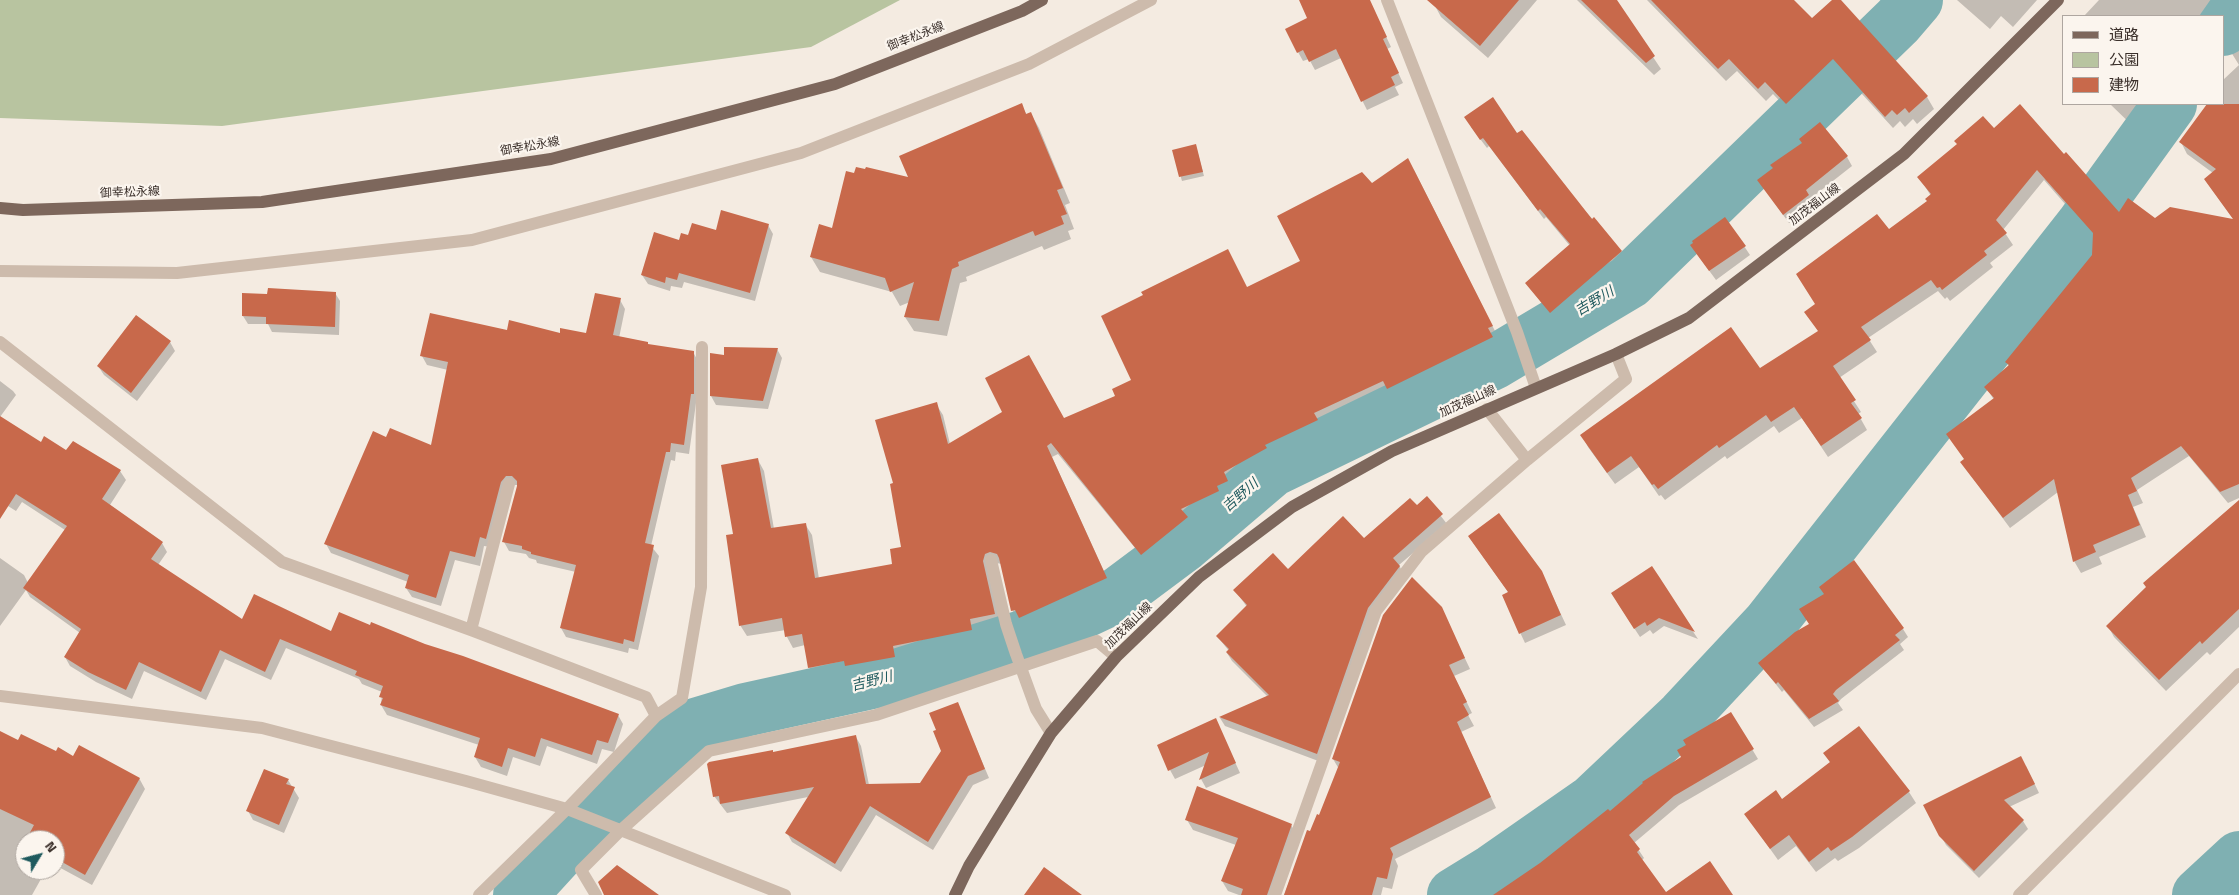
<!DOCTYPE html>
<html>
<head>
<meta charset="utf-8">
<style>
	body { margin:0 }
	#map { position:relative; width:2239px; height:895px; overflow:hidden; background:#f4ebe1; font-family:"Titillium Web","Noto Sans JP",sans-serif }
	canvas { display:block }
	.legend { position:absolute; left:2062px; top:15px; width:162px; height:90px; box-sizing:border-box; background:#fbf5ee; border:1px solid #aea6a0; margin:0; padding:6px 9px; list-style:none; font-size:15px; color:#3b302b }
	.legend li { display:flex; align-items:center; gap:10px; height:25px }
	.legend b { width:25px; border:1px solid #aea6a0 }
	.north { position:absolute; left:15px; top:830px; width:50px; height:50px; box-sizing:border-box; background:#fbf5ee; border:1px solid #aea6a0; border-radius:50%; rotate:53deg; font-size:14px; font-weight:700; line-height:20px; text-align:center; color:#3b302b }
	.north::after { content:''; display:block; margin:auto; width:18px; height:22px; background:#1f5a5e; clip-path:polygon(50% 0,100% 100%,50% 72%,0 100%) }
</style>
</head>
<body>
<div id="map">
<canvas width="2239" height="895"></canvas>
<ul class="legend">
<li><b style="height:6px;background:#7d675c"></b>道路</li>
<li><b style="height:14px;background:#b8c4a0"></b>公園</li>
<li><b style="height:14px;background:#c8694b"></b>建物</li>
</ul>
<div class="north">N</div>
</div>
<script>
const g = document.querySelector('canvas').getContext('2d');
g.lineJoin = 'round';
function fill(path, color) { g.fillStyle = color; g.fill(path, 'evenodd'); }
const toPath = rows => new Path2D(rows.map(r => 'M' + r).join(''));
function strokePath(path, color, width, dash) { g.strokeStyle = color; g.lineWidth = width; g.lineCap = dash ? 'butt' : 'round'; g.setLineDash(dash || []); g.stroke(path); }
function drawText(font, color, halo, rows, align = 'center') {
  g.font = font + ' "Titillium Web","Noto Sans JP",sans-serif'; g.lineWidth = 4.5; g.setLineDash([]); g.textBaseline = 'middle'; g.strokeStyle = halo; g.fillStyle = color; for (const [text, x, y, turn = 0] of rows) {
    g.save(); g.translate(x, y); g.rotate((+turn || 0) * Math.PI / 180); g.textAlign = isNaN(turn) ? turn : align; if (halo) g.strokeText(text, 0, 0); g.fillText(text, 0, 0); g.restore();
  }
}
fill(toPath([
	[0,0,900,0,811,47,222,126,0,118]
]), '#b8c4a0');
fill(toPath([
	[1300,0,1369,0,1391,47,1387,49,1403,83,1395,87,1399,95,1367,110,1341,58,1315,70,1309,59,1303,61,1298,52,1309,18],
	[1437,0,1537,0,1488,58,1441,17,1434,4],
	[1577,0,1615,0,1661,69,1654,75],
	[1647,0,1793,0,1812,20,1834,0,1844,6,1927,97,1934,109,1917,124,1913,119,1905,127,1900,121,1893,128,1841,71,1794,116,1773,94,1766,101,1737,71,1726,81],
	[1957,0,2037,0,2013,27,2001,16,1990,29],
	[2099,0,2216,0,2203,14,2206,16,2084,16],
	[2239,42,2239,498,2228,503,2189,456,2137,490,2143,503,2133,507,2146,537,2099,557,2102,564,2081,573,2074,561,2058,492,2010,528,1969,473,1962,462,1965,460,1948,434,1994,400,1986,387,2009,367,2006,362,2093,255,2094,237,2044,180,2003,230,2013,245,1990,263,1993,267,1950,301,1947,297,1945,299,1938,291,1868,338,1877,352,1839,378,1861,412,1858,414,1867,430,1828,457,1802,418,1779,433,1774,426,1727,459,1725,456,1665,500,1661,495,1659,496,1639,467,1615,484,1588,447,1582,435,1760,370,1819,332,1806,312,1816,305,1888,231,1928,201,1931,196,1919,177,1994,129,2119,214,2155,219,2234,220,2205,180,2213,173,2187,154,2181,142,2209,104,2223,104,2223,80,2239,65,2231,52],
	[2110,104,2163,104,2139,132],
	[1021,105,1027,115,1031,114,1039,128,1070,203,1065,205,1074,229,1068,231,1071,239,1044,250,1042,246,966,277,967,281,960,283,947,336,914,331,905,317,910,302,900,306,892,292,820,272,811,257,833,229],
	[1471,127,1517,135,1621,251,1626,260,1556,321,1526,283,1570,246,1546,217,1544,219,1489,146,1487,148],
	[1196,146,1204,176,1182,181,1173,151],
	[1847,157,1852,166,1810,199,1813,205,1789,223,1758,180,1774,169],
	[1414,170,1498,337,1493,340,1498,349,1394,399,1390,392,1320,424,1323,431,1270,457,1272,460,1229,484,1233,492,1222,497,1224,502,1188,519,1193,528,1149,565,1058,454,1052,457,1112,589,1026,628,1022,621,1019,621,1012,610,1002,564,996,563,1001,625,975,630,977,641,898,657,901,669,853,677,850,672,815,678,809,667,805,645,793,648,787,637,786,630,747,636,740,625,734,535,758,460,764,471,774,529,805,524,812,535,819,579,894,565,903,548,895,484,936,404,943,415,950,444,1063,420,1116,396,1247,288,1302,262,1372,185],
	[768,225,773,234,755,301,684,282,682,288,671,286,670,291,648,284,642,275,680,242,689,236],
	[1694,243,1744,246,1750,255,1716,280,1697,254],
	[335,293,340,301,339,335,272,332,268,324,248,324,243,316],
	[620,300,625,309,619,338,648,345,693,352,698,361,696,403,689,454,676,452,675,461,671,460,651,546,659,556,638,650,629,648,628,653,566,637,561,628,576,572,537,563,536,560,529,558,526,554,509,551,504,542,518,485,512,485,491,547,484,546,480,566,455,560,441,606,412,597,406,588,408,582,331,553,326,544,386,439,432,447,448,370,427,365,422,356,508,331,587,334],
	[170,342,175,351,137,401,104,375,98,366],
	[777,349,782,358,768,409,716,405,711,396,725,357],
	[0,381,13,391,16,395,0,417],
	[41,443,120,471,126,480,110,505,162,543,167,552,158,565,242,621,332,633,371,627,424,645,618,715,623,724,614,752,602,749,597,764,547,746,540,766,513,757,507,776,481,767,475,757,479,745,387,715,381,705,382,692,362,684,359,679,286,648,271,680,225,659,206,700,144,671,132,699,96,682,70,666,65,657,80,633,30,597,26,590,0,626,0,558,24,575,28,583,65,530,22,502,16,511,0,501,0,459],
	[1427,498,1447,524,1399,565,1404,575,1373,617,1321,762,1225,726,1220,718,1268,697,1232,661,1227,653,1229,651,1217,636,1247,607,1235,590,1364,539,1416,507],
	[2239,502,2239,627,2210,655,2207,652,2166,691,2114,637,2108,626],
	[1469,537,1546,582,1566,625,1525,643,1503,596,1509,593],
	[1652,568,1694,633,1698,639,1664,626,1653,634,1650,630,1640,637,1617,602],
	[1825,596,1903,629,1908,637,1900,644,1904,650,1841,699,1838,703,1843,710,1814,727,1784,690,1782,692,1759,663,1810,625],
	[1441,608,1470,669,1454,676,1472,713,1468,715,1474,726,1461,732,1496,808,1395,859,1398,866,1392,889,1383,887,1381,895,1284,895,1308,831,1311,832,1320,817,1339,769,1333,759],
	[957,703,989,778,973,785,933,850,876,815,841,872,792,842,787,833,808,797,727,813,714,796,774,753,856,737,861,746,869,785,921,785,942,751,937,730],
	[1731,714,1758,759,1679,805,1634,843,1644,858,1642,860,1665,894,1732,895,1495,895,1541,864,1683,758],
	[1216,720,1240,773,1206,788,1201,779,1206,765,1175,779,1170,770],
	[1858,728,1909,792,1916,803,1859,848,1838,861,1835,858,1816,872,1796,846,1778,860,1746,815,1782,800,1831,764,1825,754],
	[56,753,139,778,145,789,92,885,55,865,55,840,25,840,25,870,46,870,32,895,0,895,0,777],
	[2026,766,2039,793,2009,807,2023,821,2028,829,1979,878,1946,845,1941,836],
	[288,780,299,798,284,833,253,820,248,811],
	[1187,820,1291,825,1297,835,1276,895,1239,895,1228,891,1222,881,1236,845,1193,830]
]), '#0003');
strokePath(toPath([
	[2223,29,2239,6],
	[520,895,603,804,695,725,745,710,886,679,1042,631,1114,597,1185,544,1272,470,1493,363,1629,282,1898,21,1916,0],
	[1454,895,1493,871,1592,802,1683,716,1769,624,2082,226,2170,104],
	[2199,895,2239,858]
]), '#7fb0b2', 54);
fill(toPath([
	[1299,0,1370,0,1387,37,1383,39,1399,73,1391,77,1395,85,1361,102,1336,49,1309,62,1303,50,1297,53,1285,29,1307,18],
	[1427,0,1519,0,1480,46],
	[1581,0,1617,0,1655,56,1646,63],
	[1651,0,1794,0,1812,18,1832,0,1841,0,1928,96,1909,113,1905,108,1897,115,1892,110,1885,117,1833,59,1786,104,1765,82,1758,89,1729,59,1718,69],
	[1493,97,1517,133,1522,130,1592,219,1594,217,1622,251,1550,313,1525,283,1570,244,1540,209,1538,211,1483,138,1480,140,1464,117],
	[1022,103,1026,114,1031,112,1063,188,1057,190,1067,214,1061,216,1064,224,1035,236,1033,231,958,262,959,266,952,269,939,321,904,317,914,282,890,292,885,278,810,257,819,224,832,228,846,171,854,173,856,167,865,169,866,167,908,177,899,156],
	[2020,104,2064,154,2066,152,2119,212,2128,198,2155,218,2170,207,2233,219,2204,179,2216,169,2179,142,2207,104,2239,104,2239,484,2220,492,2181,446,2131,478,2137,491,2128,495,2140,525,2093,545,2096,552,2073,562,2054,479,2003,518,1960,462,1964,459,1946,434,1994,398,1984,387,2009,365,2005,362,2092,255,2093,233,2037,170,1996,220,2007,233,1984,251,1987,255,1942,290,1940,287,1937,288,1931,280,1861,327,1871,340,1833,366,1856,400,1851,403,1862,418,1821,446,1794,407,1771,422,1766,415,1719,448,1717,445,1658,489,1654,484,1652,485,1631,456,1607,473,1580,435,1731,327,1760,368,1818,331,1804,312,1815,304,1796,274,1877,214,1889,229,1927,201,1925,199,1931,194,1917,177,1957,144,1954,141,1983,116,1994,128],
	[1820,122,1848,156,1806,190,1809,195,1783,215,1757,180,1773,168,1770,165,1802,143,1799,139],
	[1196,144,1203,172,1179,177,1172,150],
	[1408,158,1493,326,1488,328,1493,337,1387,389,1383,381,1314,413,1318,420,1265,445,1267,448,1224,472,1228,481,1217,486,1219,491,1181,509,1188,517,1141,555,1051,443,1047,446,1107,578,1019,618,1015,610,1011,611,999,558,997,554,990,552,985,554,983,561,995,614,970,619,972,630,893,646,895,657,845,666,844,661,808,668,802,634,785,637,782,618,739,626,726,535,733,534,721,465,758,458,771,528,806,523,815,578,892,564,890,549,901,547,890,484,893,483,875,420,937,402,948,444,1002,412,985,378,1029,355,1064,418,1115,396,1112,389,1131,380,1101,316,1143,295,1141,292,1228,249,1247,287,1300,261,1277,216,1362,172,1372,183],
	[721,210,769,224,750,293,679,273,677,280,666,277,665,283,641,275,654,232,679,240,681,233,688,235,692,223,716,230],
	[1725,217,1746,246,1709,271,1690,245,1693,243,1692,241],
	[268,288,336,292,335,327,266,324,266,317,242,316,242,293,267,294],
	[595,293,621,298,613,335,648,342,648,344,694,351,694,394,691,394,684,445,671,443,670,452,666,452,645,543,654,545,634,642,624,639,623,644,560,628,576,565,531,554,531,552,522,549,522,546,502,542,517,486,517,481,512,476,506,476,501,482,486,539,480,537,475,557,450,551,436,598,405,588,409,575,324,544,373,431,386,437,390,428,431,445,448,362,420,356,430,313,507,330,509,320,560,333,560,328,586,333],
	[136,315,171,341,131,393,97,366],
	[724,347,778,348,763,401,710,396,710,353,724,355],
	[0,416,41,442,44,436,66,450,73,441,121,470,102,499,163,542,151,559,242,619,254,594,331,631,339,612,370,625,371,622,425,644,463,656,619,714,608,743,597,740,592,755,541,738,535,757,508,748,502,767,474,757,480,738,380,705,383,698,379,697,383,686,355,675,357,671,280,639,265,672,220,650,201,692,139,662,126,690,88,672,64,657,81,629,23,588,67,526,16,494,0,519],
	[1427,496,1443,514,1393,558,1400,566,1368,608,1317,754,1219,717,1269,695,1226,652,1229,649,1216,636,1247,605,1233,590,1273,553,1288,569,1343,516,1364,538,1410,498,1417,505],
	[2239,500,2239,609,2202,644,2200,641,2159,680,2106,626,2146,587,2143,583],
	[1499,513,1542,571,1561,615,1519,634,1502,595,1508,592,1468,536],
	[1854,560,1904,628,1895,635,1900,640,1836,690,1833,694,1839,701,1809,719,1778,682,1776,684,1758,663,1795,632,1809,624,1799,609,1824,594,1819,587],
	[1652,566,1660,578,1695,632,1659,618,1647,626,1645,622,1634,629,1611,593],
	[1412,577,1442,607,1465,658,1449,665,1467,702,1463,704,1469,715,1457,722,1491,797,1390,848,1393,854,1387,879,1377,877,1372,895,1284,895,1307,830,1310,831,1317,814,1319,815,1340,762,1332,759,1383,615],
	[958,702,985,769,968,776,928,842,870,806,835,864,785,833,814,787,720,804,719,796,713,797,707,764,709,762,773,750,773,752,856,735,866,784,920,783,941,751,933,731,936,730,929,713],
	[1731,712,1754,749,1674,796,1629,835,1640,849,1637,852,1666,892,1710,861,1733,895,1493,895,1540,863,1608,809,1610,811,1643,783,1642,782,1681,757,1677,750,1686,745,1683,740],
	[1216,718,1236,763,1199,780,1209,752,1168,771,1157,745],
	[1859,726,1910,791,1852,837,1831,851,1828,847,1809,862,1789,835,1770,849,1744,814,1776,790,1782,799,1830,762,1823,753],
	[0,731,18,740,21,734,56,751,58,747,73,756,79,745,140,778,85,875,55,858,55,840,26,840,34,825,0,809],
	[2021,756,2035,784,2004,800,2024,820,1974,871,1939,836,1923,805],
	[264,769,289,779,286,784,295,787,279,825,246,811],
	[1197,786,1292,824,1267,895,1241,895,1243,889,1221,881,1238,838,1185,820],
	[617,865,659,895,604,895,598,882],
	[1044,867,1082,895,1024,895]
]), '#c8694b');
strokePath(toPath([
	[1387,0,1517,332,1536,388],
	[0,271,177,273,472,240,801,153,1029,64,1151,0],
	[0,342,282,562,471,630,646,697,656,716,567,809,479,895],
	[1487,409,1527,460],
	[991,560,1006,624,1016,654,1036,709,1051,733],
	[471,630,509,484],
	[0,696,262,728,466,781,567,809,785,895],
	[656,716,682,698,701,587,702,347],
	[596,895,581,870,621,830,709,751,876,715,1097,641,1116,657],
	[1275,895,1376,611,1421,552,1527,460,1626,379,1616,354],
	[2019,895,2239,674]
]), '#cdbbac', 12);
strokePath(toPath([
	[0,208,23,210,262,202,551,159,835,84,1022,11,1042,0],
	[955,895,969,866,1051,733,1116,657,1199,577,1292,507,1392,451,1616,354,1689,318,1904,154,2058,0]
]), '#7d675c', 12);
drawText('12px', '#3b302b', '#fbf5ee', [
	["御幸松永線",916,37,-21],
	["御幸松永線",530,147,-10],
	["御幸松永線",130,193,-2],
	["加茂福山線",1815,205,-37],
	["加茂福山線",1468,402,-24],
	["加茂福山線",1129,626,-44]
]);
drawText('italic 14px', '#1f5a5e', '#fbf5ee', [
	["吉野川",1595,302,-31],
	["吉野川",1241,496,-41],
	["吉野川",872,682,-14]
]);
</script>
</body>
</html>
